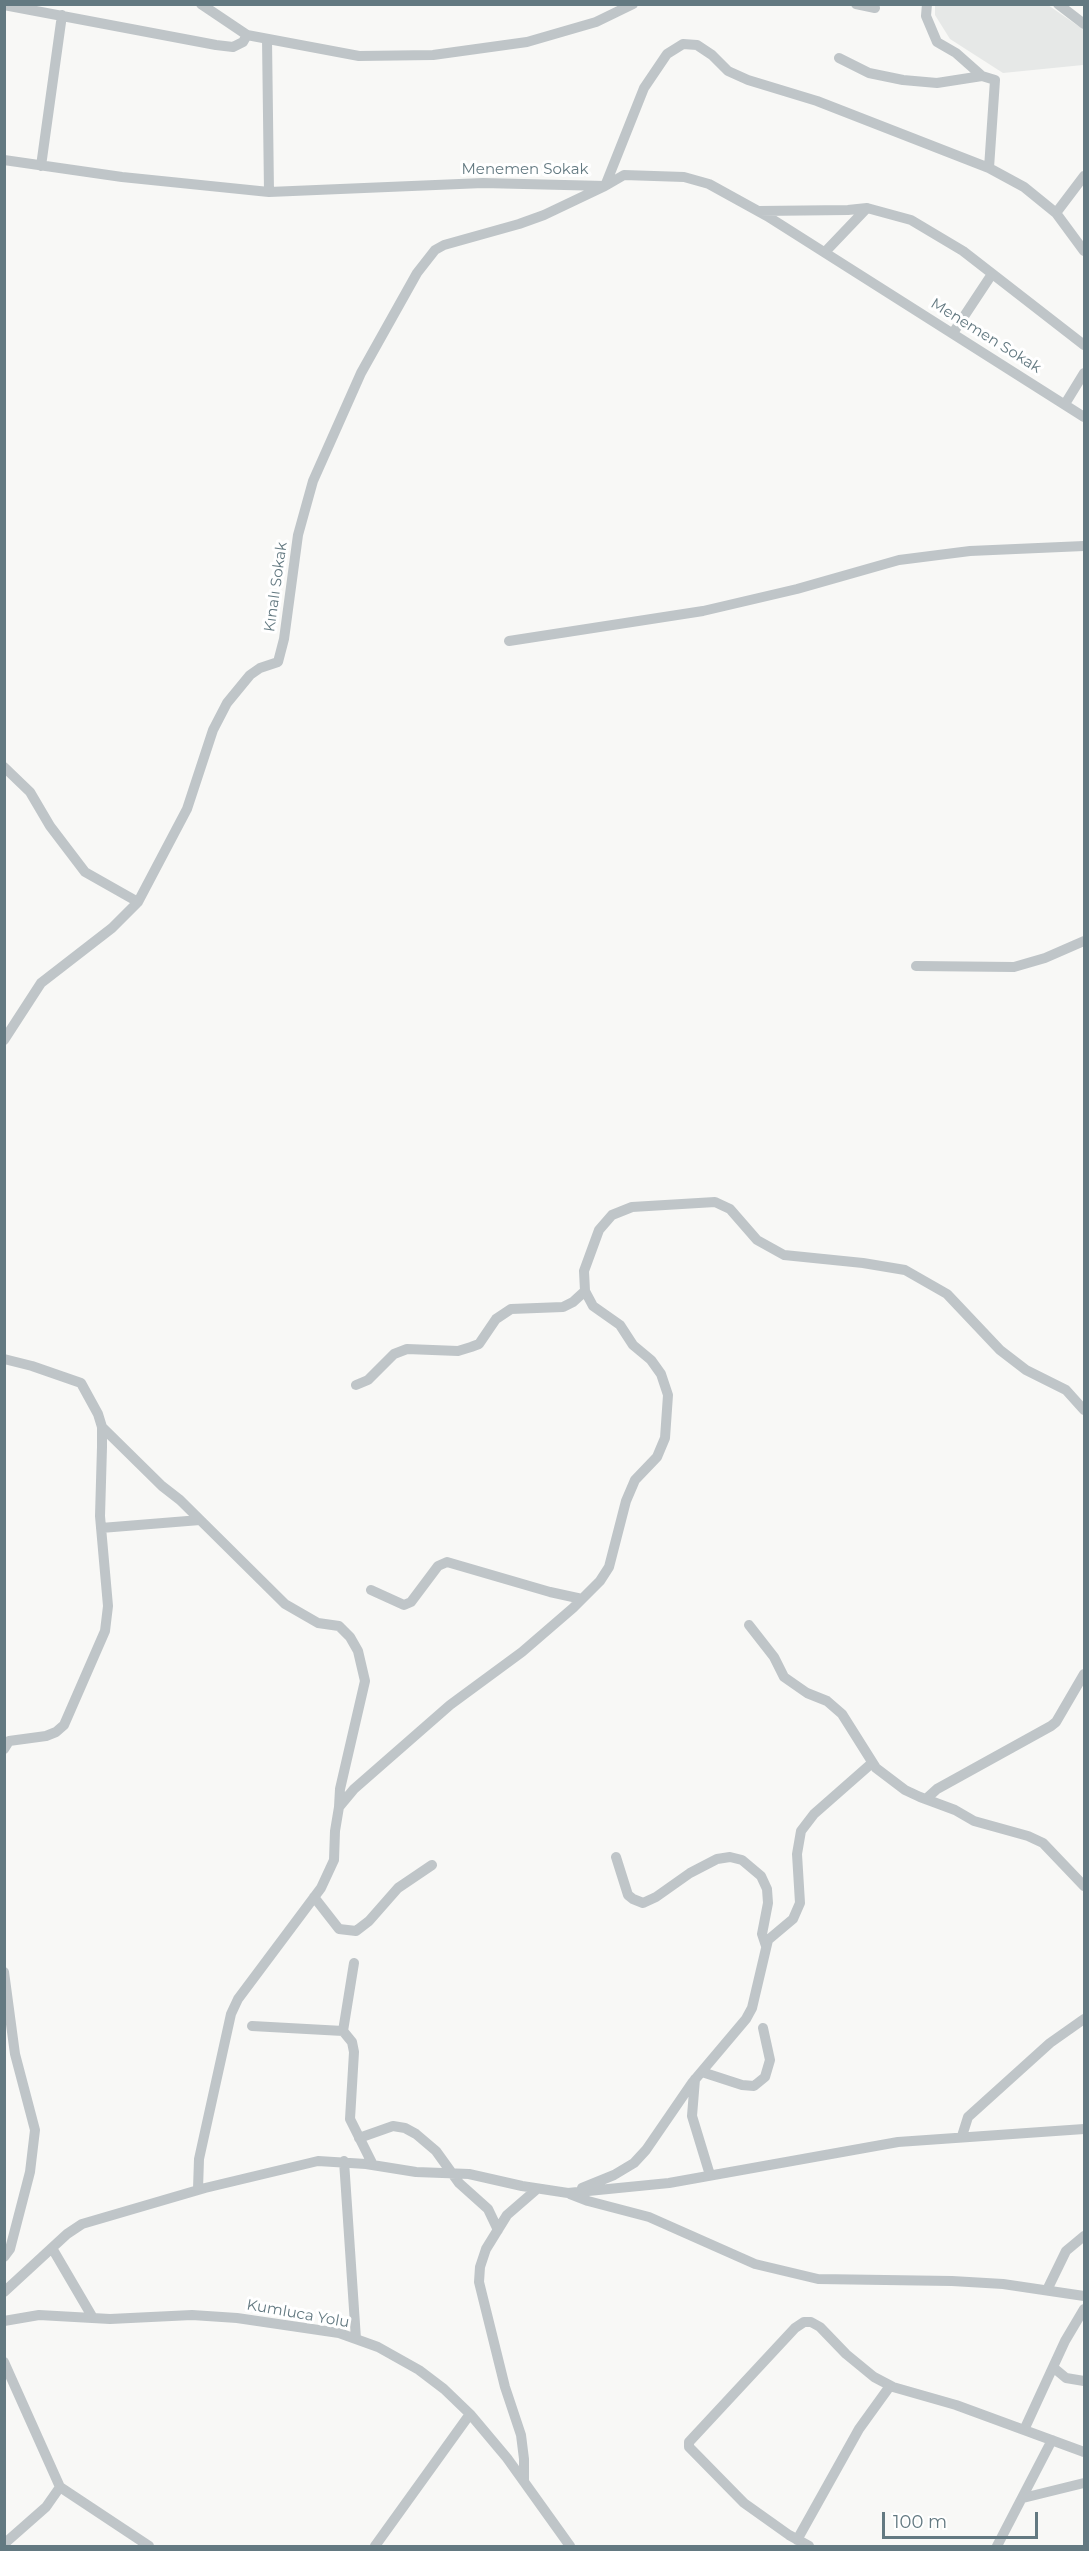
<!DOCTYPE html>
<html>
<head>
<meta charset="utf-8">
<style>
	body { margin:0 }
	#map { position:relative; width:1089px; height:2551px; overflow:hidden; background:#f8f8f6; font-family:Montserrat,sans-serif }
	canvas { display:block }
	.frame { position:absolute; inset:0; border:6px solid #637981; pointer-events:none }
	.scale { position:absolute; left:882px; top:2512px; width:156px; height:27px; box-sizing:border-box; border:3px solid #637981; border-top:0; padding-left:8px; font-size:18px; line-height:21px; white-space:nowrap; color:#637981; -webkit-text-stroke:4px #fff; paint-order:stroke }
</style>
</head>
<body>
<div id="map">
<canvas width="1089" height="2551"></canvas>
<div class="frame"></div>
<div class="scale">100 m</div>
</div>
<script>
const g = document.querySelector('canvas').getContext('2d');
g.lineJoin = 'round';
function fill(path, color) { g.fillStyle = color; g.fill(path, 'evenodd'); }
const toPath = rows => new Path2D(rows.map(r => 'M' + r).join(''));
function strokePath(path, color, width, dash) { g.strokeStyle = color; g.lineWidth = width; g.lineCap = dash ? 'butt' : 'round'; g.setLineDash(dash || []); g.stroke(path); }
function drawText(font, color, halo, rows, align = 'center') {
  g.font = font + ' Montserrat,sans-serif'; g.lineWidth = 6; g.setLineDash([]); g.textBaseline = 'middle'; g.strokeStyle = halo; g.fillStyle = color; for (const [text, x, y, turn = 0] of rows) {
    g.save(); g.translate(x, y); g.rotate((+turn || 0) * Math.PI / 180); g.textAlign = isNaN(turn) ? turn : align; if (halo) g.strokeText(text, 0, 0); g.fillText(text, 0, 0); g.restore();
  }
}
fill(toPath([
	[935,5,1048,5,1084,30,1084,62,1083,65,1003,73,950,39,935,15]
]), '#e6e8e7');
strokePath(toPath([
	[201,4,247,35,359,56,433,55,527,42,596,22,633,4],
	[856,4,875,8],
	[927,4,926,16,937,42,956,53,982,76,995,80,989,168],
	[1058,4,1084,24],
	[4,5,216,45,233,47,243,42,247,35],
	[267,39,269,192],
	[839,58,869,73,903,80,937,83,982,76],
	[4,160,122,177,269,192,483,183,605,186,624,175,684,177,709,184,767,216,1084,417],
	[41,166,62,15],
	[1084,176,1056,213,1084,251],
	[759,211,848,210,867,208,911,220,963,251,1084,345],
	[825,252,867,208],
	[953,333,992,274],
	[1065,404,1084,373],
	[509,641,703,611,797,589,899,560,970,551,1084,546],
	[4,767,30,792,50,826,85,872,138,902],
	[916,966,1014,967,1045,958,1084,941],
	[4,1040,41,983,112,928,138,902,187,809,213,730,227,703,250,675,260,668,278,662,284,639,298,535,313,481,361,373,417,273,435,250,444,245,519,224,544,215,605,186,644,88,667,54,683,44,697,45,712,55,728,71,748,80,817,101,989,168,1024,187,1056,213],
	[4,1359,32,1366,81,1383,98,1414,102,1427,102,1447,100,1516,108,1606,105,1631,64,1725,56,1732,46,1736,9,1741,4,1749],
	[356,1385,368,1380,394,1354,407,1349,458,1351,471,1347,479,1344,496,1319,511,1309,563,1307,573,1302,585,1291],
	[102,1427,162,1486,180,1500,285,1604,318,1623,339,1626,350,1637,358,1651,365,1681,340,1789,339,1807],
	[101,1528,200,1520],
	[371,1590,404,1605,411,1602,438,1566,447,1562,550,1592,582,1599],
	[749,1625,774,1657,784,1677,807,1693,827,1701,842,1714,876,1768,905,1790,920,1797,955,1810,974,1821,1028,1836,1043,1843,1084,1886],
	[926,1799,937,1789,1051,1726,1056,1722,1084,1674],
	[616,1857,628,1895,633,1899,643,1903,656,1897,690,1873,717,1859,730,1857,742,1860,761,1876,767,1889,768,1903,762,1934,766,1946],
	[314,1897,339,1929,356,1931,369,1921,398,1888,432,1865],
	[4,1972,15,2054,35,2130,30,2172,10,2249,4,2257],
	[252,2026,343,2031,352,2042,354,2052,350,2119,373,2165],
	[343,2031,354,1963],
	[702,2072,742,2085,754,2086,765,2077,770,2060,763,2028],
	[695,2079,692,2116,710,2175],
	[962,2136,968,2117,1050,2043,1084,2019],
	[359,2138,393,2126,405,2128,416,2134,436,2151,459,2183,488,2209,498,2230],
	[344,2161,356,2339],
	[582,2188,614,2175,634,2163,646,2150,692,2083,746,2019,752,2008,768,1940,793,1919,800,1903,797,1854,801,1831,814,1814,872,1763],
	[198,2189,199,2159,231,2014,238,1999,321,1888,334,1860,335,1831,339,1807,354,1789,450,1705,522,1652,573,1608,600,1581,609,1567,626,1501,635,1480,657,1457,665,1438,668,1395,661,1374,651,1360,633,1345,620,1325,593,1306,585,1291,584,1271,599,1230,612,1215,632,1207,715,1202,730,1209,757,1240,784,1255,863,1263,905,1270,947,1294,1000,1350,1026,1370,1066,1390,1084,1410],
	[570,2194,588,2201,649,2217,755,2264,818,2279,952,2281,1003,2284,1084,2296],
	[52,2248,93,2318],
	[1047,2290,1066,2251,1084,2236],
	[4,2292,67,2234,82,2224,205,2188,318,2161,366,2164,416,2172,469,2174,522,2186,568,2193,669,2183,898,2142,1084,2129],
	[4,2321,39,2315,110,2319,192,2315,237,2318,339,2333,378,2347,419,2370,444,2389,470,2414,507,2458,570,2546],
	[4,2362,60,2487,46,2507,4,2544],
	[1054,2368,1066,2378,1084,2381],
	[1024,2430,1065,2341,1084,2309],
	[524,2482,524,2459,521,2435,505,2387,479,2282,480,2267,486,2249,507,2215,537,2189],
	[60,2487,149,2546],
	[1023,2498,1084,2483],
	[797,2540,859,2429,890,2386],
	[375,2546,470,2414],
	[809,2546,789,2535,744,2503,689,2447,689,2442,795,2328,804,2322,811,2322,820,2327,846,2354,874,2377,893,2387,956,2405,1084,2452],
	[997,2546,1052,2440]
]), '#bfc5c8', 10);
drawText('15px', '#637981', '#fff', [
	["Menemen Sokak",525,170],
	["Menemen Sokak",986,336,32],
	["Kınalı Sokak",276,587,-82],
	["Kumluca Yolu",298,2314,10]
]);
</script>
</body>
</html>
